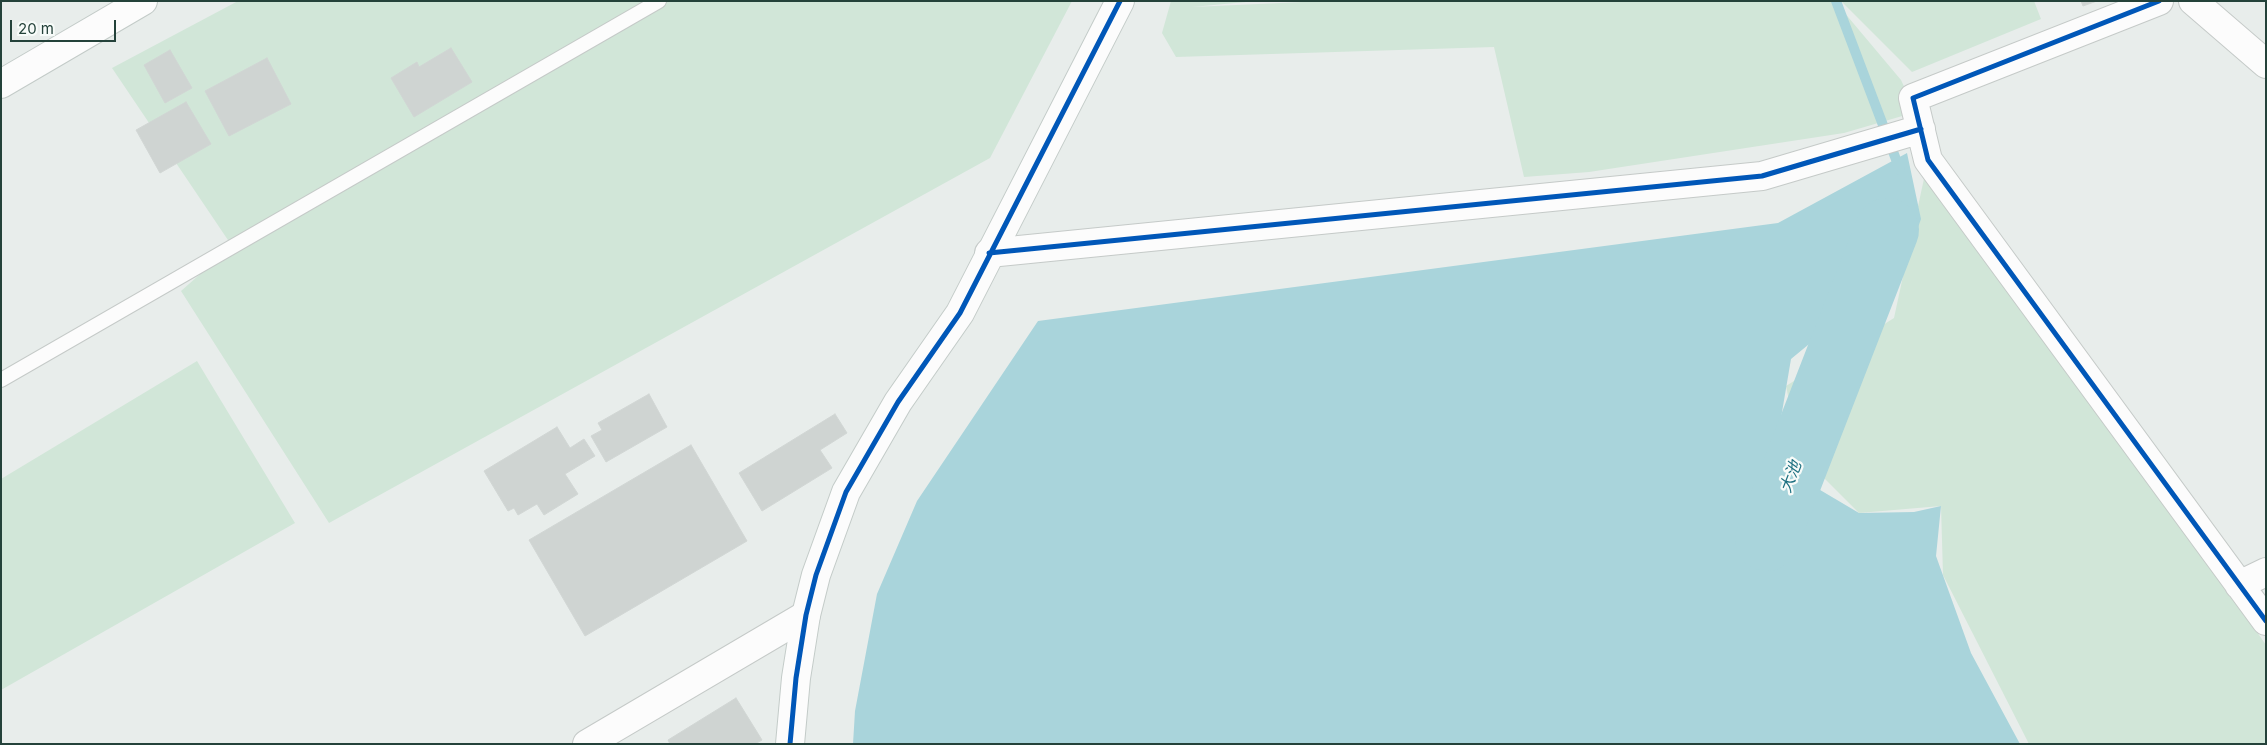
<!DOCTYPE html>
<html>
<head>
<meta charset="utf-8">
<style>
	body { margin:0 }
	#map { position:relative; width:2267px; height:745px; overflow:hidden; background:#e8edeb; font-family:Inter,sans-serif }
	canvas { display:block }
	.frame { position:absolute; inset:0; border:2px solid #24423a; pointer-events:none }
	.scale { position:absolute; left:10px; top:20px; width:106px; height:22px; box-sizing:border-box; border:2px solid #24423a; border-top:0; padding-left:6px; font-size:15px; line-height:18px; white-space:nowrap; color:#24423a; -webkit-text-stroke:4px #f7fbf9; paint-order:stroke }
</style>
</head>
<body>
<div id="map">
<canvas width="2267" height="745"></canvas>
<div class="frame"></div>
<div class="scale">20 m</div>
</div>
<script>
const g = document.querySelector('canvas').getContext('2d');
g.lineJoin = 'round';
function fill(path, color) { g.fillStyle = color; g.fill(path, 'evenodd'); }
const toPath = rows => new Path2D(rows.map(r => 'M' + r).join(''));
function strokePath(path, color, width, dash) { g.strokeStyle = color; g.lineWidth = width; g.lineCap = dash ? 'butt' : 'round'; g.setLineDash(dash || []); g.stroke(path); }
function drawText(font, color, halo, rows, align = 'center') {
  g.font = font + ' Inter,"Noto Sans JP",sans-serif'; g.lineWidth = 4.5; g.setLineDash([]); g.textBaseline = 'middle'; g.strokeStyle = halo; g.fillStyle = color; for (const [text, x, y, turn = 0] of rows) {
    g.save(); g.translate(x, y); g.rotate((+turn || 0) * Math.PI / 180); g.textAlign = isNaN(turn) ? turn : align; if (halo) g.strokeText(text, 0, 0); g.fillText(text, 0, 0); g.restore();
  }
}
fill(toPath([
	[238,1,1072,1,990,158,329,523,181,291,232,246,112,68],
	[1171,1,1257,1,1192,7,1325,1,1832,1,1838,5,1901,80,1916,112,1844,133,1589,172,1524,177,1494,47,1176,57,1162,33],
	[1841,1,2034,1,2041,19,1912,72],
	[1928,160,2266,645,2266,744,2029,744,1943,575,1941,506,1859,513,1800,454,1786,386,1894,318],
	[197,361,295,523,1,690,1,479]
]), '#d1e6d8');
fill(toPath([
	[1907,153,1921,219,1895,292,1837,321,1791,359,1781,418,1810,484,1859,513,1914,512,1941,506,1936,556,1971,653,2020,744,853,744,855,711,877,594,917,501,1038,321,1778,223]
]), '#a9d4db');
strokePath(toPath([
	[1836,1,1900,170]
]), '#a9d4db', 10);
strokePath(toPath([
	[1767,539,1887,230]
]), '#a9d4db', 64);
const building = toPath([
	[2081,1,2097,1,2083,6,2081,1],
	[451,48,472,82,414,117,391,78,417,62,419,67,451,48],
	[170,50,192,88,165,103,144,65,170,50],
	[267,58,291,104,229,136,205,91,267,58],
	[186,102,211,144,160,173,136,130,186,102],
	[649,394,667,427,606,462,591,436,602,430,598,423,649,394],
	[835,414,847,433,820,450,832,468,762,511,739,473,835,414],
	[557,427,570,448,584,439,595,456,565,474,578,494,544,515,537,504,518,515,514,508,508,511,484,471,557,427],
	[691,445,747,541,585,636,529,540,691,445],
	[736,698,762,740,755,744,670,744,668,740,736,698]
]);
fill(building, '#cfd4d2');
strokePath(building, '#d1d6d4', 1);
const lane = toPath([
	[1,380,659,1]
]);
const street = toPath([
	[2159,1,1913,98,1928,160,2266,621],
	[2193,1,2266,64],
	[989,253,1762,176,1921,129],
	[2239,585,2266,572],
	[587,744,806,615]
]);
const secondary = toPath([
	[1,84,143,1],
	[790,744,796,678,806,615,816,575,846,492,898,402,960,313,1120,1]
]);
strokePath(lane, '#c5cac8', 16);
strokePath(street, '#c5cac8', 30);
strokePath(secondary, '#c3cbc8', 30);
strokePath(lane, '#fcfcfc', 14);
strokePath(street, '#fcfcfc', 28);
strokePath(secondary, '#fcfcfc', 28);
strokePath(toPath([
	[2159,1,1913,98,1928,160,2266,621],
	[989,253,1762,176,1921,129],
	[790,744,796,678,806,615,816,575,846,492,898,402,960,313,1120,1]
]), '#0057b8', 5);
drawText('italic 16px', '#1c6f80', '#f7fbf9', [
	["大池",1791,477,-69]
]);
</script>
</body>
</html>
